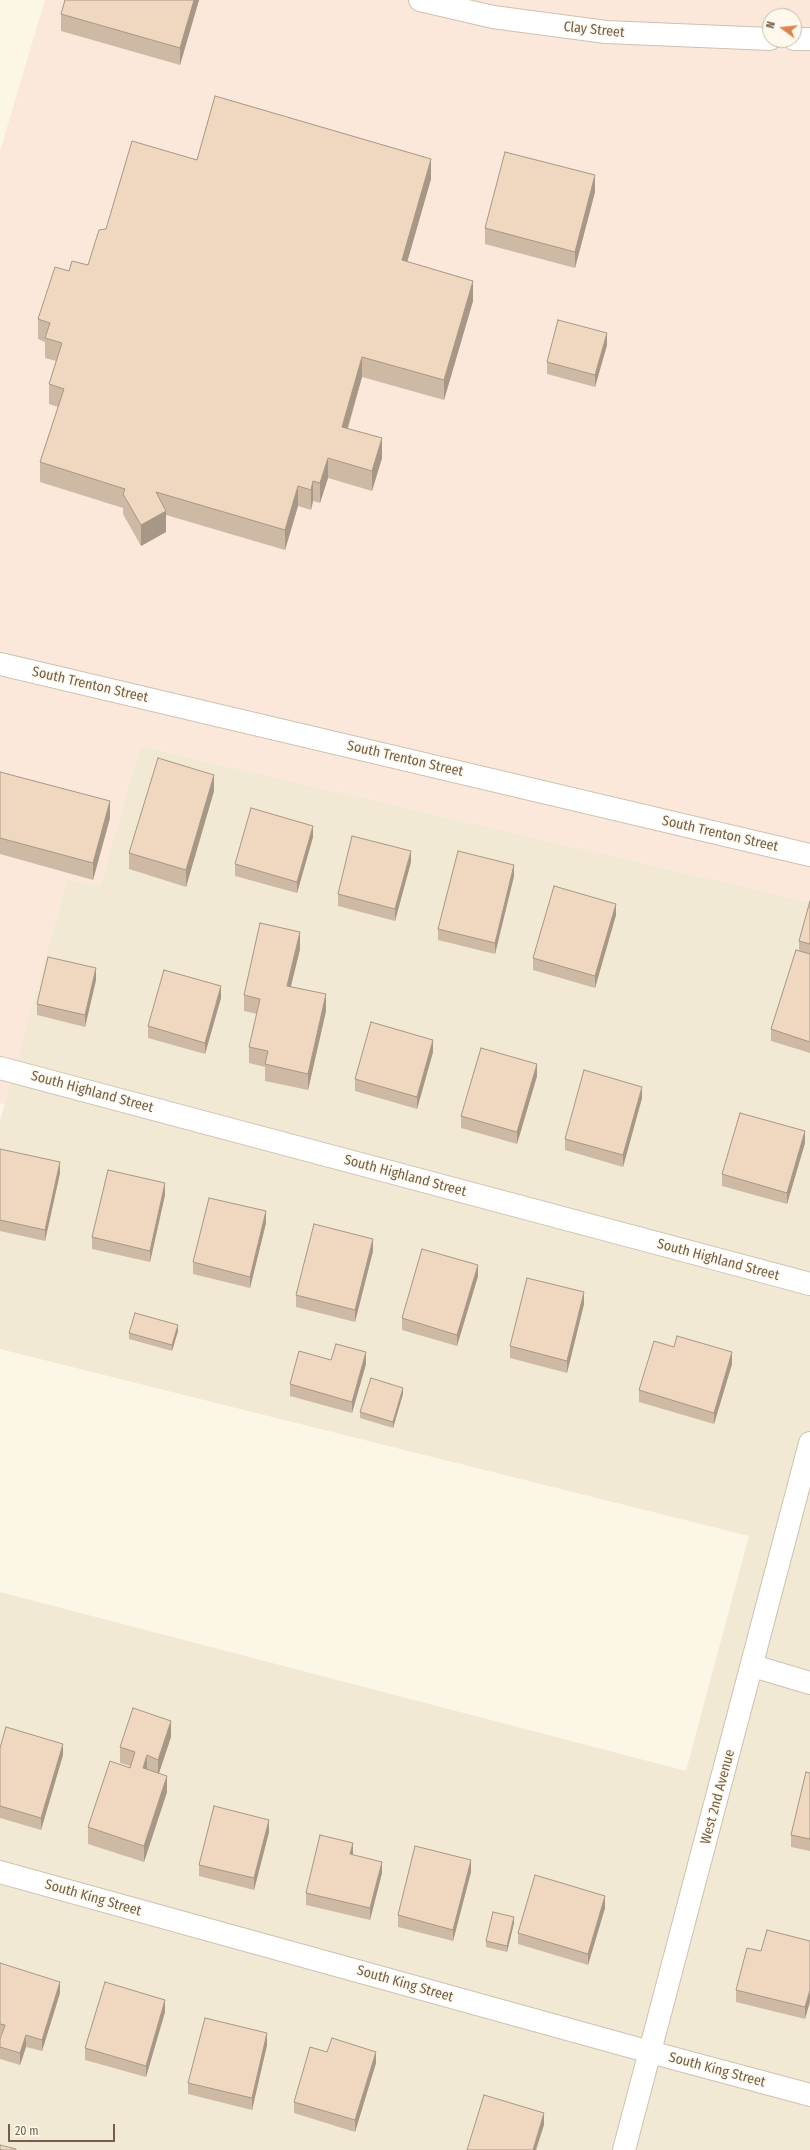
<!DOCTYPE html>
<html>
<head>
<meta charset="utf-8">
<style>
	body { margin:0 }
	#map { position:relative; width:810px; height:2150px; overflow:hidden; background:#fbf6e6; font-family:"Fira Sans Condensed",sans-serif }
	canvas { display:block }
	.north { position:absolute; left:762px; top:8px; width:40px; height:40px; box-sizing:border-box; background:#fef9ec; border:1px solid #c6bbac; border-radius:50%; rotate:285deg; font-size:11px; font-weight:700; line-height:16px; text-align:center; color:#735f4c }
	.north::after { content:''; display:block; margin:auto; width:14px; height:18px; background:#de8352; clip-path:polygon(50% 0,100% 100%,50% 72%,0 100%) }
	.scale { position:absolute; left:8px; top:2124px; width:107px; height:18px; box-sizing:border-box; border:2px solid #735f4c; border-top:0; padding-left:5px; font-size:12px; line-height:14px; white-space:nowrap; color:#735f4c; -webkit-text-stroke:3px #fef9ec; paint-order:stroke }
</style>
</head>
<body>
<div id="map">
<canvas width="810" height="2150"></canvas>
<div class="north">N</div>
<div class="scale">20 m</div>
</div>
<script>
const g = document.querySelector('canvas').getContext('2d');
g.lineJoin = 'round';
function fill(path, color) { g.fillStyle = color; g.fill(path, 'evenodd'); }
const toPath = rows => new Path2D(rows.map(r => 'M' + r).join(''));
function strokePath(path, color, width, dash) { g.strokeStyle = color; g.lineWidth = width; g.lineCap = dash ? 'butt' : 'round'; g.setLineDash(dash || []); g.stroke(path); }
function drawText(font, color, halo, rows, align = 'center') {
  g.font = font + ' "Fira Sans Condensed",sans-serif'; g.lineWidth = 3; g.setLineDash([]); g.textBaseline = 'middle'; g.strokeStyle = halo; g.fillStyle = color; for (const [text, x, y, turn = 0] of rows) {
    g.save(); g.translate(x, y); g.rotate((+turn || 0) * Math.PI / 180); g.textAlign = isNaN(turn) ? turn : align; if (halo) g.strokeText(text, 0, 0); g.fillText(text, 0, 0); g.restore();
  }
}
fill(toPath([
	[140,746,810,902,810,2150,0,2150,0,1592,686,1771,749,1536,0,1349,0,1121,67,879,100,886]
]), '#f2e9d5');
fill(toPath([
	[45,0,810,0,810,902,140,746,100,886,67,879,5,1105,0,1103,0,151],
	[770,16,794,16,794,40,770,40]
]), '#fbe8db');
const minor = toPath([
	[420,0,493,17,606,32,770,39],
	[794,39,810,39],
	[0,664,810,855],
	[0,1068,810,1284],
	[753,1666,810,1683],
	[0,1872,650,2052,810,2095],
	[624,2150,810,1443]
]);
strokePath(minor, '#cec1b0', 24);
strokePath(minor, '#fff', 22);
fill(toPath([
	[65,0,199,0,180,65,61,31,61,14],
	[197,160,431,179,407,262,473,301,444,400,362,377,348,429,382,458,372,491,328,478,320,503,313,501,311,510,298,506,285,550,166,515,166,532,141,546,123,514,123,508,40,482,40,462,58,407,49,404,49,384,56,361,45,358,45,342,38,339,38,319,69,271,88,265,106,229],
	[595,192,575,268,485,244,485,228],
	[607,345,595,387,547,374,547,362],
	[0,772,110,818,93,880,0,854],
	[214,791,186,887,129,869,129,853],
	[313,837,297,893,235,876,235,864],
	[411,862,395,921,338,906,338,894],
	[514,876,495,954,438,940,438,929],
	[810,901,810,1053,771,1041,771,1029,799,950,799,941],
	[616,915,595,988,533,970,533,958],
	[300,949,291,986,326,1011,308,1090,265,1081,265,1067,249,1063,249,1047,257,1014,244,1011,244,995],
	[96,980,85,1027,37,1015,37,1004],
	[221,998,205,1054,148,1038,148,1026],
	[433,1052,417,1109,355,1091,355,1079],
	[537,1076,517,1144,461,1128,461,1116],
	[642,1098,623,1167,565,1150,565,1139],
	[805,1143,787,1204,722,1186,722,1174],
	[0,1149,60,1173,45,1241,0,1231],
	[165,1195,150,1262,92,1249,92,1237],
	[266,1223,250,1288,193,1274,193,1262],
	[373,1251,355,1322,296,1307,296,1295],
	[478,1276,457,1346,402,1330,402,1318],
	[584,1304,567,1373,510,1358,510,1346],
	[178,1331,172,1351,129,1339,129,1333],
	[331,1360,366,1364,352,1413,290,1396,290,1384],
	[732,1364,714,1424,639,1402,639,1390],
	[403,1394,393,1428,360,1418,360,1412],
	[171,1737,159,1773,167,1792,144,1862,88,1844,88,1827,130,1766,120,1763,120,1747],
	[0,1748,63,1755,41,1830,0,1818],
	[810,1773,810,1851,791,1847,791,1835],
	[269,1832,254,1890,199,1876,199,1865],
	[471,1872,453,1941,398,1927,398,1915],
	[382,1873,370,1920,306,1905,306,1893],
	[605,1908,588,1965,518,1944,518,1933],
	[514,1923,507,1952,486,1947,486,1941],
	[810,1941,805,2019,736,2002,736,1990,761,1951],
	[0,1963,60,1993,42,2051,26,2047,20,2065,0,2059,0,2039,1,2036,0,2035],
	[165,2012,146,2077,85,2060,85,2048],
	[267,2045,252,2110,188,2094,188,2083],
	[327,2052,376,2063,355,2132,294,2113,294,2102]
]), '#cebaa4');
fill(toPath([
	[194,0,199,0,180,65,180,48],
	[431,159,431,179,402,280,402,260],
	[595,175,595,192,575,268,575,252],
	[473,281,473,301,444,400,444,380],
	[607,333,607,345,595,387,595,375],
	[362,357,362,377,342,447,342,427],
	[382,438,382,458,372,491,372,471],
	[328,458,328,478,320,503,320,483],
	[313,481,313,501,311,510,311,490],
	[298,486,298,506,285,550,285,530],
	[166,511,166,532,141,546,141,525],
	[214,775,214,791,186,887,186,870],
	[110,801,110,818,93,880,93,863],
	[313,826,313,837,297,893,297,882],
	[411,851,411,862,395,921,395,909],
	[514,865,514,876,495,954,495,943],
	[616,904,616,915,595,988,595,976],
	[300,932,300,949,287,1002,287,986],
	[96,968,96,980,85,1027,85,1015],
	[221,986,221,998,205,1054,205,1043],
	[326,994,326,1011,308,1090,308,1074],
	[433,1040,433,1052,417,1109,417,1097],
	[537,1064,537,1076,517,1144,517,1132],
	[642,1087,642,1098,623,1167,623,1155],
	[805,1131,805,1143,787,1204,787,1193],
	[60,1162,60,1173,45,1241,45,1230],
	[165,1183,165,1195,150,1262,150,1251],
	[266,1211,266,1223,250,1288,250,1277],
	[373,1239,373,1251,355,1322,355,1310],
	[478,1265,478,1276,457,1346,457,1335],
	[584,1292,584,1304,567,1373,567,1361],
	[178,1325,178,1331,172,1351,172,1345],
	[366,1352,366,1364,352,1413,352,1402],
	[732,1352,732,1364,714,1424,714,1413],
	[403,1388,403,1394,393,1428,393,1422],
	[171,1721,171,1737,158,1776,158,1760],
	[63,1744,63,1755,41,1830,41,1818],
	[147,1755,147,1772,143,1768],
	[167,1776,167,1792,144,1862,144,1846],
	[269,1820,269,1832,254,1890,254,1878],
	[353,1843,353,1854,350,1854],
	[471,1860,471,1872,453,1941,453,1930],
	[382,1862,382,1873,370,1920,370,1908],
	[605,1896,605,1908,588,1965,588,1954],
	[514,1917,514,1923,507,1952,507,1946],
	[60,1982,60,1993,42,2051,42,2040],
	[810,1990,810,2002,805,2019,805,2007],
	[165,2000,165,2012,146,2077,146,2066],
	[267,2033,267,2045,252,2110,252,2098],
	[26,2035,26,2047,20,2065,20,2053],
	[376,2052,376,2063,355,2132,355,2120],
	[544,2113,544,2125,536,2150,533,2150]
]), '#a79786');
const building = toPath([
	[65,0,194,0,180,48,61,14,65,0],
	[215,96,431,159,402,260,473,281,444,380,362,357,342,427,382,438,372,471,328,458,320,483,313,481,311,490,298,486,285,530,156,492,166,511,141,525,123,494,125,489,40,462,64,389,49,384,62,343,45,338,50,323,38,319,55,267,69,271,72,261,88,265,99,230,106,229,132,141,197,160,215,96],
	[505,152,595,175,575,252,485,228,505,152],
	[558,320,607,333,595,375,547,362,558,320],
	[158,758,214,775,186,870,129,853,158,758],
	[0,772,110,801,93,863,0,838,0,772],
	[251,808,313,826,297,882,235,864,251,808],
	[352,836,411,851,395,909,338,894,352,836],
	[458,851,514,865,495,943,438,929,458,851],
	[554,886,616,904,595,976,533,958,554,886],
	[810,901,810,944,799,941,810,901],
	[260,923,300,932,287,986,326,994,308,1074,265,1064,268,1051,249,1047,260,999,244,995,260,923],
	[796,950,810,954,810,1042,771,1029,796,950],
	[48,957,96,968,85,1015,37,1004,48,957],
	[164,970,221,986,205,1043,148,1026,164,970],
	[371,1022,433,1040,417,1097,355,1079,371,1022],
	[481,1048,537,1064,517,1132,461,1116,481,1048],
	[584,1070,642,1087,623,1155,565,1139,584,1070],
	[740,1113,805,1131,787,1193,722,1174,740,1113],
	[0,1149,60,1162,45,1230,0,1220,0,1149],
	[108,1170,165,1183,150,1251,92,1237,108,1170],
	[209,1198,266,1211,250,1277,193,1262,209,1198],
	[314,1224,373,1239,355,1310,296,1295,314,1224],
	[422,1249,478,1265,457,1335,402,1318,422,1249],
	[527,1278,584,1292,567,1361,510,1346,527,1278],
	[135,1313,178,1325,172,1345,129,1333,135,1313],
	[677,1336,732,1352,714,1413,639,1390,654,1341,674,1347,677,1336],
	[336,1344,366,1352,352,1402,290,1384,299,1351,331,1360,336,1344],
	[371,1378,403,1388,393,1422,360,1412,371,1378],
	[133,1708,171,1721,158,1760,147,1755,143,1768,167,1776,144,1846,88,1827,110,1761,130,1768,135,1752,120,1747,133,1708],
	[6,1727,63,1744,41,1818,0,1806,0,1748,6,1727],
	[806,1772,810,1773,810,1839,791,1835,806,1772],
	[214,1806,269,1820,254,1878,199,1865,214,1806],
	[320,1835,353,1843,350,1854,382,1862,370,1908,306,1893,320,1835],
	[415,1846,471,1860,453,1930,398,1915,415,1846],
	[535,1875,605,1896,588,1954,518,1933,535,1875],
	[493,1912,514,1917,507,1946,486,1941,493,1912],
	[767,1930,810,1941,810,1990,805,2007,736,1990,747,1948,761,1951,767,1930],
	[0,1963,60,1982,42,2040,26,2035,20,2053,0,2047,0,2039,5,2025,0,2024,0,1963],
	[105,1982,165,2000,146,2066,85,2048,105,1982],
	[205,2018,267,2033,252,2098,188,2083,205,2018],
	[332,2038,376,2052,355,2120,294,2102,310,2047,327,2052,332,2038],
	[484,2095,544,2113,533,2150,467,2150,484,2095],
	[0,2145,16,2149,16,2150,0,2150,0,2145]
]);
fill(building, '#efd8bf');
strokePath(building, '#a79786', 1);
drawText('14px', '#735f4c', '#fef9ec', [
	["Clay Street",594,30,6],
	["South Trenton Street",90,685,13],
	["South Trenton Street",405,759,13],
	["South Trenton Street",720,834,13],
	["South Highland Street",92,1092,15],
	["South Highland Street",405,1176,15],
	["South Highland Street",718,1260,15],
	["West 2nd Avenue",718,1797,-75],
	["South King Street",93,1898,16],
	["South King Street",405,1984,16],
	["South King Street",717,2070,15]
]);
</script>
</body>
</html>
